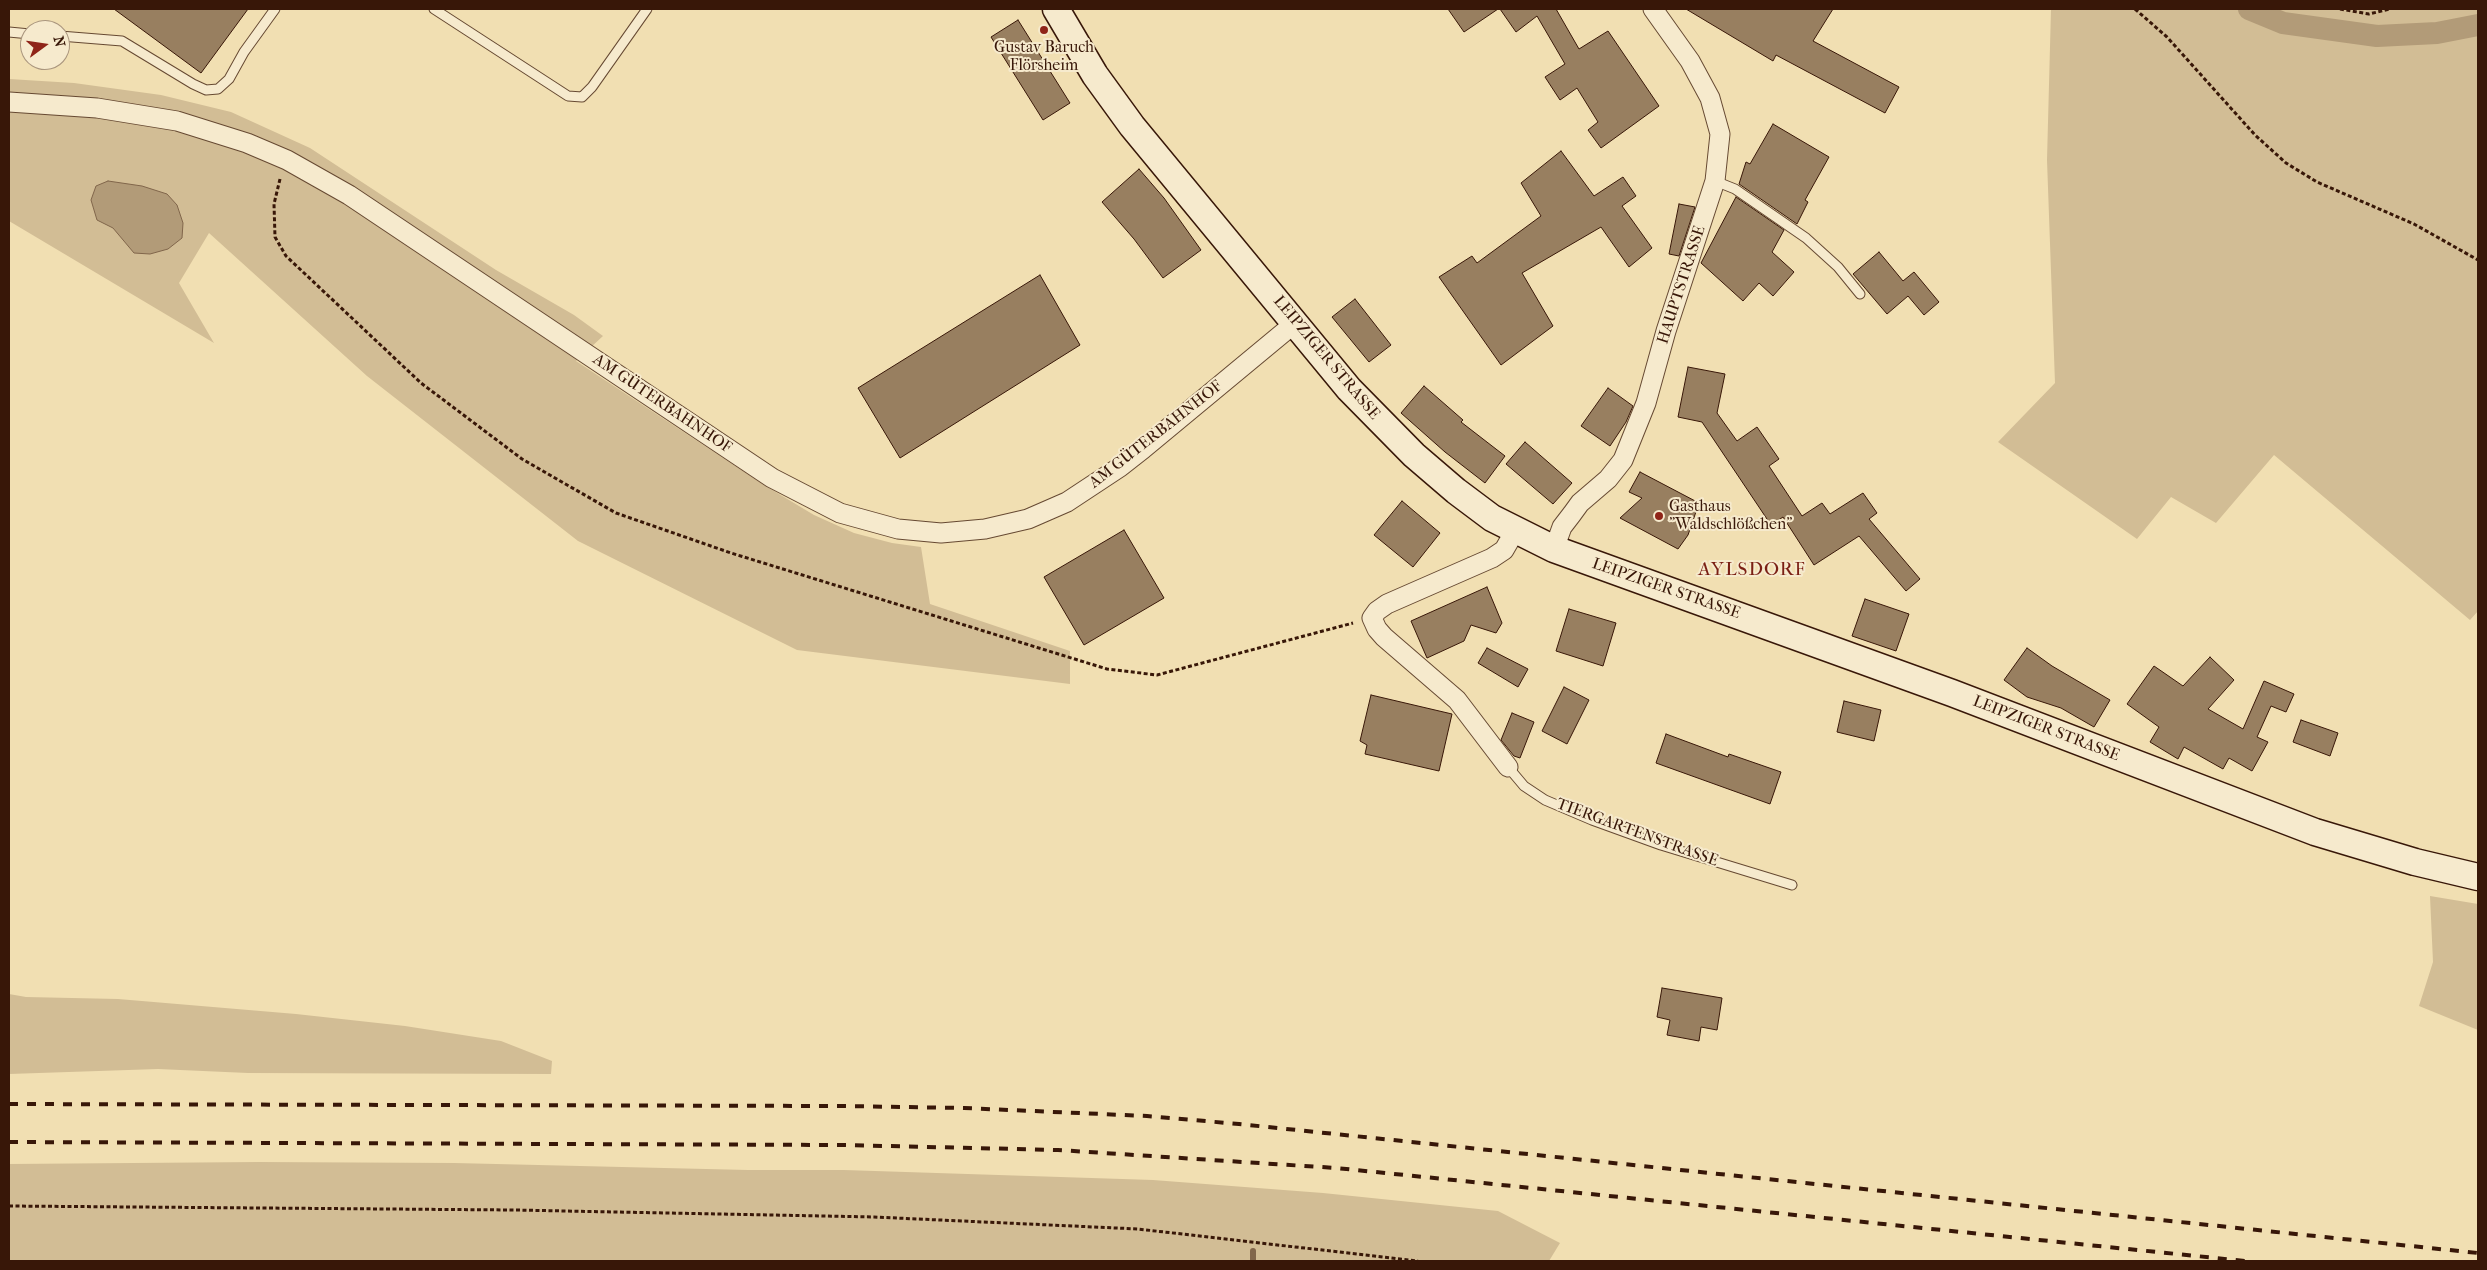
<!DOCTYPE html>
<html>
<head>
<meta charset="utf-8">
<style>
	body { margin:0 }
	#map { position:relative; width:2487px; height:1270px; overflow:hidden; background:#f1dfb2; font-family:"IM FELL French Canon",serif }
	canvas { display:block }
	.frame { position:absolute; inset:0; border:10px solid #381708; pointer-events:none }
	.north { position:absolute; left:20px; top:20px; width:50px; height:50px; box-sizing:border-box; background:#f6eacd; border:1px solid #aa967e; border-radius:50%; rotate:76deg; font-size:14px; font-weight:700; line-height:20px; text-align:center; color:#381708 }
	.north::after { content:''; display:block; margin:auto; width:18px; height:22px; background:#8f2418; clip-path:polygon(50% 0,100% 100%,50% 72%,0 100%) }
</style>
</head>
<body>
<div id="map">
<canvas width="2487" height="1270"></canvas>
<div class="frame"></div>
<div class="north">N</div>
</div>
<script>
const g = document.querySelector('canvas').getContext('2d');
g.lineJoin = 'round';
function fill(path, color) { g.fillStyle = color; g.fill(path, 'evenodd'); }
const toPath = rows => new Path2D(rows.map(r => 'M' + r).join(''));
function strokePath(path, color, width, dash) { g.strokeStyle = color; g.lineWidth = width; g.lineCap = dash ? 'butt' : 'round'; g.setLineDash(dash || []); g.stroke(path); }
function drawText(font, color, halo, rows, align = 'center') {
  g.font = font + ' "IM FELL French Canon",serif'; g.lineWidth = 4; g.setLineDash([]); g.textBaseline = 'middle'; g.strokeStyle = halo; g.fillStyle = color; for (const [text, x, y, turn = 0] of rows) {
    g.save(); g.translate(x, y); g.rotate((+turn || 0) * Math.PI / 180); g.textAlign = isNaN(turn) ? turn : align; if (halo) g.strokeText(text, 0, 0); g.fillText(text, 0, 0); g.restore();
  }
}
fill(toPath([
	[2051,9,2478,9,2478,611,2470,620,2274,455,2216,523,2171,497,2137,539,1998,442,2055,383,2047,160],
	[9,79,74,83,161,95,231,112,310,148,496,270,574,315,603,336,576,361,764,485,814,515,854,533,892,543,921,547,930,604,1070,651,1070,684,797,650,578,541,367,376,209,233,179,283,214,343,9,221],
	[2430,896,2478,904,2478,1030,2419,1006,2433,962],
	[9,994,26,997,118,999,296,1014,405,1026,501,1041,552,1061,551,1074,248,1073,158,1069,9,1074],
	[259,1162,454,1163,748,1170,844,1170,1153,1180,1323,1193,1498,1211,1560,1243,1549,1261,9,1261,9,1164]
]), '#d2bd95');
const water = toPath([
	[108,181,142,186,167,194,177,205,183,223,182,238,168,249,150,254,134,253,113,228,97,220,91,200,96,186,108,181]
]);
fill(water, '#b29b78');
strokePath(water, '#81664b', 1);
strokePath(toPath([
	[1253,1251,1253,1261]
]), '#81664b', 6);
strokePath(toPath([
	[2249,9,2283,23,2377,36,2437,33,2478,25]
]), '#b29b78', 22);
const building = toPath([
	[114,9,248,9,201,73,114,9],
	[1448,9,1498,9,1464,32,1448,9],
	[1500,9,1556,9,1579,49,1608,31,1659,106,1601,148,1588,130,1598,122,1577,88,1560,100,1545,77,1565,64,1537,16,1516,32,1500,9],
	[1686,9,1833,9,1813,41,1899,87,1885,113,1776,55,1773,61,1686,9],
	[1018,20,1070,103,1043,120,991,37,1018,20],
	[1773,124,1829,157,1805,200,1808,202,1797,224,1739,184,1746,162,1750,164,1773,124],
	[1561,151,1594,196,1623,177,1636,196,1622,206,1652,248,1629,267,1601,227,1522,273,1553,326,1501,365,1439,277,1472,256,1477,263,1541,216,1521,183,1561,151],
	[1139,169,1164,198,1201,250,1163,278,1134,239,1102,202,1139,169],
	[1736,197,1784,230,1772,252,1794,272,1773,296,1759,283,1743,301,1701,263,1736,197],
	[1679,204,1695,207,1679,256,1669,254,1679,204],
	[1879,252,1903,281,1914,272,1939,302,1924,315,1908,296,1887,314,1853,274,1879,252],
	[1040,275,1080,345,900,458,858,388,1040,275],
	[1355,299,1391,345,1369,362,1332,317,1355,299],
	[1688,367,1725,374,1717,413,1737,441,1757,427,1779,459,1769,466,1802,516,1822,503,1830,514,1863,493,1877,513,1869,519,1920,579,1906,591,1859,536,1814,565,1783,517,1771,525,1702,422,1678,417,1688,367],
	[1424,386,1463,420,1461,422,1505,456,1485,483,1445,452,1401,413,1424,386],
	[1608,388,1633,406,1626,422,1610,446,1581,426,1608,388],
	[1525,442,1572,483,1553,504,1506,464,1525,442],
	[1640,472,1699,503,1688,535,1678,549,1620,518,1642,498,1629,492,1640,472],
	[1402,501,1440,533,1413,567,1374,535,1402,501],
	[1124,530,1164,598,1084,645,1044,577,1124,530],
	[1487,587,1502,623,1496,633,1471,625,1464,641,1427,658,1411,621,1487,587],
	[1865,599,1909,614,1896,651,1852,636,1865,599],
	[1569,609,1616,623,1603,666,1556,651,1569,609],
	[1487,648,1528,669,1518,687,1478,663,1487,648],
	[2027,648,2052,666,2110,700,2094,727,2061,708,2027,697,2004,680,2027,648],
	[2210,657,2234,680,2208,709,2243,729,2264,681,2294,694,2286,712,2271,706,2257,737,2268,742,2252,771,2229,758,2223,769,2184,747,2178,759,2150,742,2159,727,2127,704,2154,666,2183,686,2210,657],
	[1564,687,1589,700,1567,744,1542,731,1564,687],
	[1371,695,1452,714,1439,771,1365,754,1367,745,1360,741,1371,695],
	[1844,701,1881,710,1874,741,1837,732,1844,701],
	[1512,713,1534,722,1520,758,1514,756,1501,740,1512,713],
	[2301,720,2338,733,2330,756,2293,742,2301,720],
	[1666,734,1728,757,1729,754,1781,772,1770,804,1656,763,1666,734],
	[1662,988,1722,998,1717,1030,1701,1027,1699,1041,1667,1035,1670,1020,1657,1017,1662,988]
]);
fill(building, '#987f60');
strokePath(building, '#381708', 1);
const lane = toPath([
	[434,9,568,96,582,97,592,87,647,9],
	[9,32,30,34],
	[60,36,122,41,193,84,206,90,218,89,229,79,244,52,275,9],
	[1715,181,1735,189,1806,238,1838,267,1860,294],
	[1508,767,1524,786,1545,800,1592,820,1661,845,1792,885]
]);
const street = toPath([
	[9,102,97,108,177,121,247,143,287,160,349,195,772,478,840,513,898,529,941,533,985,529,1028,519,1067,502,1120,467,1143,449,1295,323],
	[1554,549,1562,527,1572,514,1580,503,1608,479,1623,460,1646,403,1666,331,1715,181,1720,134,1710,98,1690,61,1653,9],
	[1508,767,1457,700,1384,637,1377,629,1372,618,1377,611,1387,604,1492,558,1504,550,1515,531]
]);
const secondary = toPath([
	[1056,9,1095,75,1132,126,1349,389,1414,455,1456,491,1492,518,1554,549,1952,693,2315,832,2415,862,2478,877]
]);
strokePath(lane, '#664932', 11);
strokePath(street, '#664932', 21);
strokePath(secondary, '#381708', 29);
strokePath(toPath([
	[2135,9,2167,37,2255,135,2286,163,2317,182,2414,224,2478,260],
	[2340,9,2369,14,2390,9],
	[280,179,274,204,275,237,286,256,421,383,522,459,616,513,731,553,1107,669,1157,675,1353,623],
	[9,1206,514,1210,874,1217,1138,1229,1418,1261]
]), '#381708', 3, [4, 2.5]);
strokePath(lane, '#f6eacd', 9);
strokePath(street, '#f6eacd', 19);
strokePath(secondary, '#f6eacd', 26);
strokePath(toPath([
	[9,1104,842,1106,964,1108,1147,1116,1239,1124,2478,1253],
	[9,1142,844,1145,1058,1150,1336,1168,2245,1261]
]), '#381708', 4, [9, 9]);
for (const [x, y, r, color] of [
	[1044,30,5,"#8f2418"],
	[1659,516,5,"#8f2418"]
]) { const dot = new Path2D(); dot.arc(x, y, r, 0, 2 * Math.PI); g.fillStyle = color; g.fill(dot); strokePath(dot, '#f6eacd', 2); }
drawText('16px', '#381708', '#f6eacd', [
	["Gustav Baruch",1044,48],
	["Flörsheim",1044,66],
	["Gasthaus",1669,507,"left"],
	["\"Waldschlößchen\"",1669,525,"left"]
]);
drawText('16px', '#381708', '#f6eacd', [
	["HAUPTSTRASSE",1682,285,-72],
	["LEIPZIGER STRASSE",1326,358,50],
	["AM GÜTERBAHNHOF",662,404,34],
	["AM GÜTERBAHNHOF",1156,435,-38],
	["LEIPZIGER STRASSE",1666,589,19],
	["LEIPZIGER STRASSE",2046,729,21],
	["TIERGARTENSTRASSE",1637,833,20]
]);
g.letterSpacing = '1px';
drawText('19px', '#7a1f14', '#f6eacd', [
	["AYLSDORF",1752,570]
]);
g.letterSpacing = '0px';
</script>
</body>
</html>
